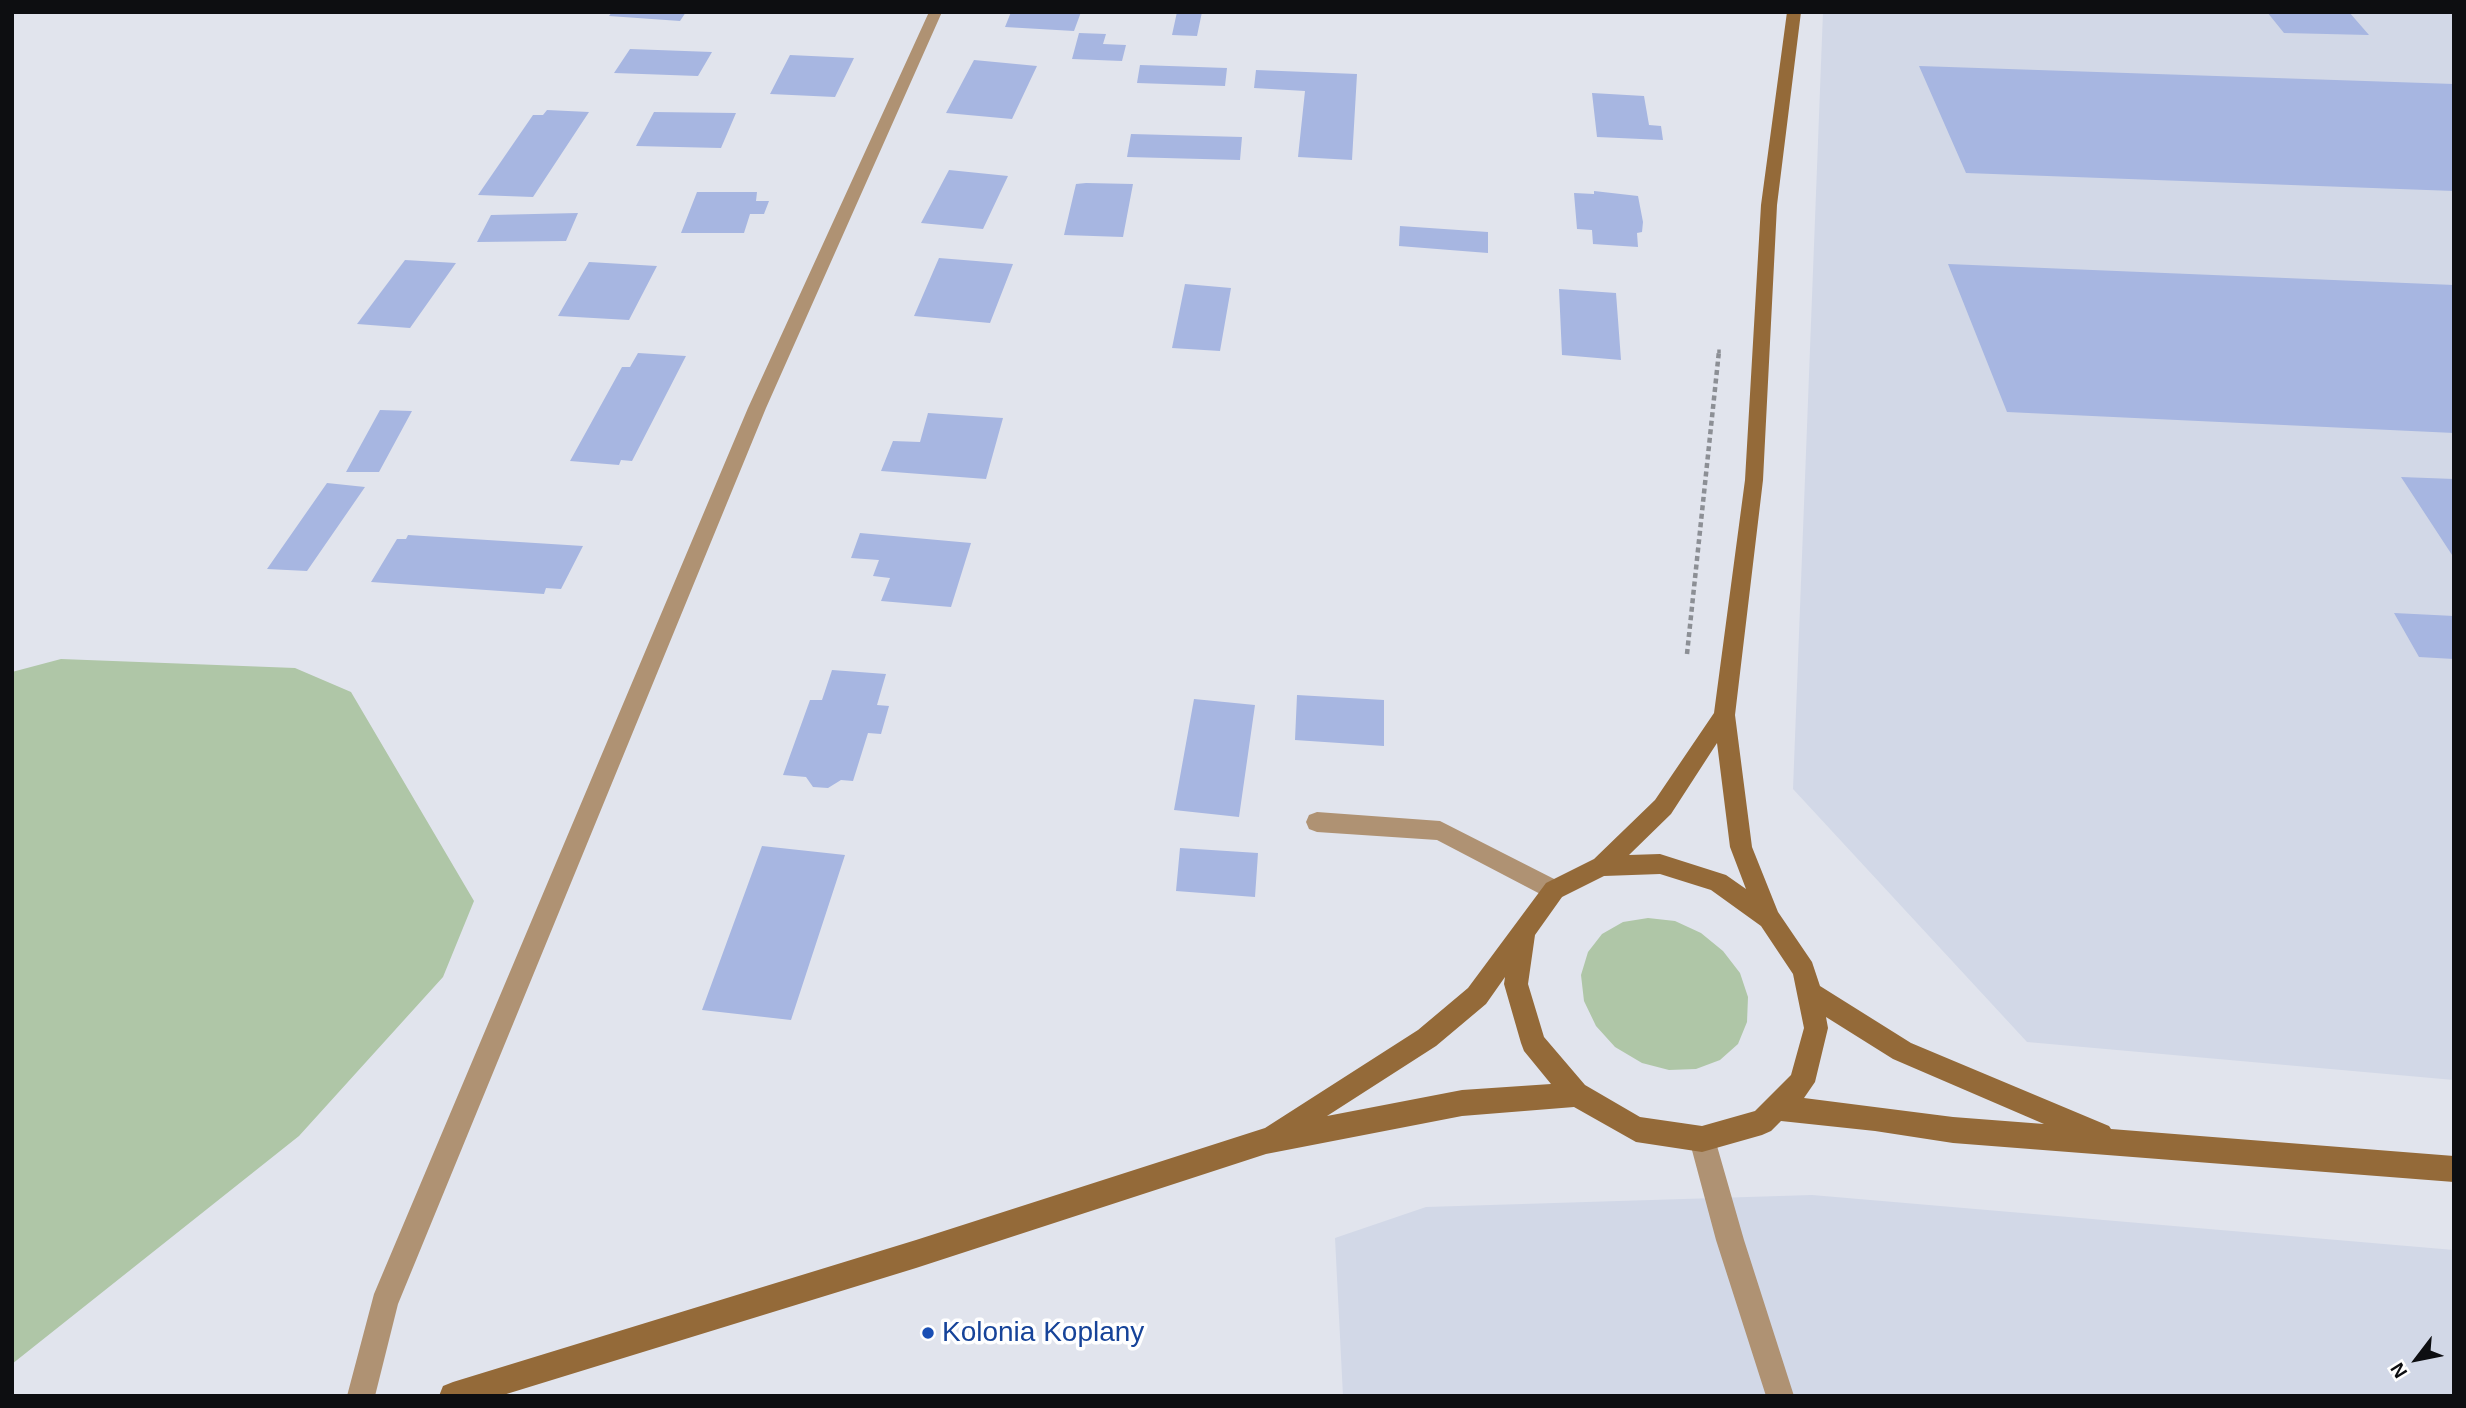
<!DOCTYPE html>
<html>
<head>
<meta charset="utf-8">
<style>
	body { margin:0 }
	#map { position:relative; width:2466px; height:1408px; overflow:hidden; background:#e1e4ed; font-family:Helvetica,sans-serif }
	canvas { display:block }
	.frame { position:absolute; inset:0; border:14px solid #0d0e11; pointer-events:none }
	.north { position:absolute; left:2382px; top:1324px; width:70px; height:70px; -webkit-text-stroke:5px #fff; paint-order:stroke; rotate:238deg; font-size:19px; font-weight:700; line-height:28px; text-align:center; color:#0d0e11 }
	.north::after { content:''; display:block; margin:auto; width:24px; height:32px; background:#0d0e11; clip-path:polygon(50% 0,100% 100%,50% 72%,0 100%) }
</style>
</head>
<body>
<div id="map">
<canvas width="2466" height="1408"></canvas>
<div class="frame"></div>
<div class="north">N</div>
</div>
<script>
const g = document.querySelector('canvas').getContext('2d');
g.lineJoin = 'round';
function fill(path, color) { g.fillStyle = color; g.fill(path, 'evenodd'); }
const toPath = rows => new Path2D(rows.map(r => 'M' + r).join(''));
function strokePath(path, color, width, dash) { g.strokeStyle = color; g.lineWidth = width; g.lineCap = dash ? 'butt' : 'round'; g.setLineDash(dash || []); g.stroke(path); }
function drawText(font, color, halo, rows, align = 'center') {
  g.font = font + ' Helvetica,sans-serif'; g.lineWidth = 7; g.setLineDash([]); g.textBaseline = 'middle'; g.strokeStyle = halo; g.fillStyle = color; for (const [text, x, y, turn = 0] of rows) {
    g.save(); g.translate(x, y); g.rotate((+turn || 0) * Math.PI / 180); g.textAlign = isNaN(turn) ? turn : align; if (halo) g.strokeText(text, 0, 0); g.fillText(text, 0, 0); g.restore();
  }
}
fill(toPath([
	[1823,12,2454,12,2454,1080,2027,1042,1793,789],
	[1812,1195,2454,1250,2454,1396,1343,1396,1335,1238,1426,1207]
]), '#d2d8e7');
fill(toPath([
	[61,659,295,668,351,692,474,901,443,977,299,1136,12,1364,12,672],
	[1648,918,1675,921,1701,933,1723,951,1740,973,1748,997,1747,1022,1738,1044,1720,1060,1696,1069,1669,1070,1642,1063,1615,1047,1596,1026,1584,1001,1581,975,1588,952,1602,934,1623,922]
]), '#afc6a7');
fill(toPath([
	[612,12,686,12,680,21,609,16],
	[1011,12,1081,12,1074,31,1005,27],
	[1177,12,1202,12,1197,36,1172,35],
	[2267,12,2349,12,2369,35,2284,33],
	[1079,33,1106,34,1103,44,1126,45,1122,61,1072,59],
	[630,49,712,52,698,76,614,73],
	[790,55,854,58,835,97,770,94],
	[974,60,1037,66,1012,119,946,113],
	[1140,65,1227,68,1225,86,1137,83],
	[1919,66,2454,84,2454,191,1966,173],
	[1256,70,1357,74,1352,160,1298,157,1305,91,1254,88],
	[1592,93,1644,96,1649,125,1661,126,1663,140,1597,137],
	[547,110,589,112,533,197,478,195,533,115,543,115],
	[654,112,736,113,721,148,636,146],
	[1131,134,1242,137,1240,160,1127,157],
	[949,170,1008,176,983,229,921,223],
	[1086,183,1133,184,1123,237,1064,235,1076,184],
	[1594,191,1638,196,1643,222,1642,232,1637,233,1638,247,1593,244,1592,230,1577,229,1574,193,1594,194],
	[697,192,757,192,756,201,769,201,764,214,750,214,744,233,681,233],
	[578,213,566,241,477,242,491,215],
	[1400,226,1488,232,1488,253,1399,246],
	[939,258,1013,264,990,323,914,316],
	[405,260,456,263,410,328,357,324],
	[589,262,657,266,629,320,558,316],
	[1948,264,2454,285,2454,433,2007,412],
	[1185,284,1231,288,1220,351,1172,348],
	[1559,289,1616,293,1621,360,1562,355],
	[638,353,686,356,632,461,621,460,619,465,570,461,622,367,630,367],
	[380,410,412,411,379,472,346,472],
	[928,413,1003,418,986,479,881,471,893,441,920,442],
	[2401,477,2454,479,2454,558],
	[327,483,365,487,307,571,267,569],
	[860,533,971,543,951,607,881,601,890,578,873,576,879,560,851,558],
	[408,535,583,546,561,589,546,588,544,594,371,582,397,539,406,539],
	[2394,613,2454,616,2454,659,2419,657],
	[832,670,886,674,877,705,889,706,881,734,868,733,853,781,841,780,828,788,813,787,806,777,783,775,810,700,822,700],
	[1297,695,1384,700,1384,746,1295,740],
	[1194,699,1255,705,1239,817,1174,810],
	[762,846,845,855,791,1020,702,1010],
	[1180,848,1258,853,1255,897,1176,891]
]), '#a7b6e1');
strokePath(toPath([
	[1719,353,1719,349]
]), '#8c8f95', 3.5, [3.5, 2.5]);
strokePath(toPath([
	[1687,654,1719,351]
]), '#8c8f95', 4.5, [5, 3.5]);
fill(toPath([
	[1317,812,1440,821,1562,883,1566,890,1562,897,1554,900,1546,897,1437,840,1317,832,1309,829,1306,822,1309,815,1317,812],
	[1702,1126,1711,1130,1715,1139,1744,1240,1794,1396,1766,1396,1716,1240,1689,1139,1693,1130,1702,1126]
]), '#af9273');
fill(toPath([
	[929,12,942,12,766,408,398,1304,375,1396,347,1396,374,1294,748,408,929,12]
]), '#af9273');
fill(toPath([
	[1787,12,1801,12,1777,205,1763,480,1735,715,1752,847,1778,912,1812,962,1820,986,1911,1043,2109,1126,2111,1129,2454,1156,2454,1182,1953,1143,1875,1131,1781,1121,1771,1131,1762,1135,1702,1152,1636,1142,1574,1107,1462,1116,1266,1154,916,1268,500,1396,439,1396,443,1386,453,1382,916,1240,1265,1128,1418,1030,1468,988,1546,883,1594,859,1655,800,1714,713,1745,480,1761,205,1787,12],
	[1717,743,1730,847,1746,889,1726,875,1660,854,1629,855,1671,814,1717,743],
	[1660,874,1711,890,1761,926,1793,974,1804,1028,1791,1075,1755,1111,1702,1126,1640,1117,1585,1085,1544,1037,1528,984,1535,935,1562,897,1604,876,1660,874],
	[1505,977,1504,984,1521,1043,1524,1051,1551,1084,1462,1090,1327,1116,1436,1046,1486,1004,1505,977],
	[1826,1017,1893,1059,2044,1124,1953,1117,1804,1098,1815,1082,1828,1028,1826,1017]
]), '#946a39');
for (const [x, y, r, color] of [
	[928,1333,7,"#1a4fb4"]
]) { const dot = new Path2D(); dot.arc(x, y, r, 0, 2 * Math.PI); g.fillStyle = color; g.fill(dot); strokePath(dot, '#fff', 2.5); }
drawText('28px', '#164399', '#fff', [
	["Kolonia Koplany",942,1333]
], 'left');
</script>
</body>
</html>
